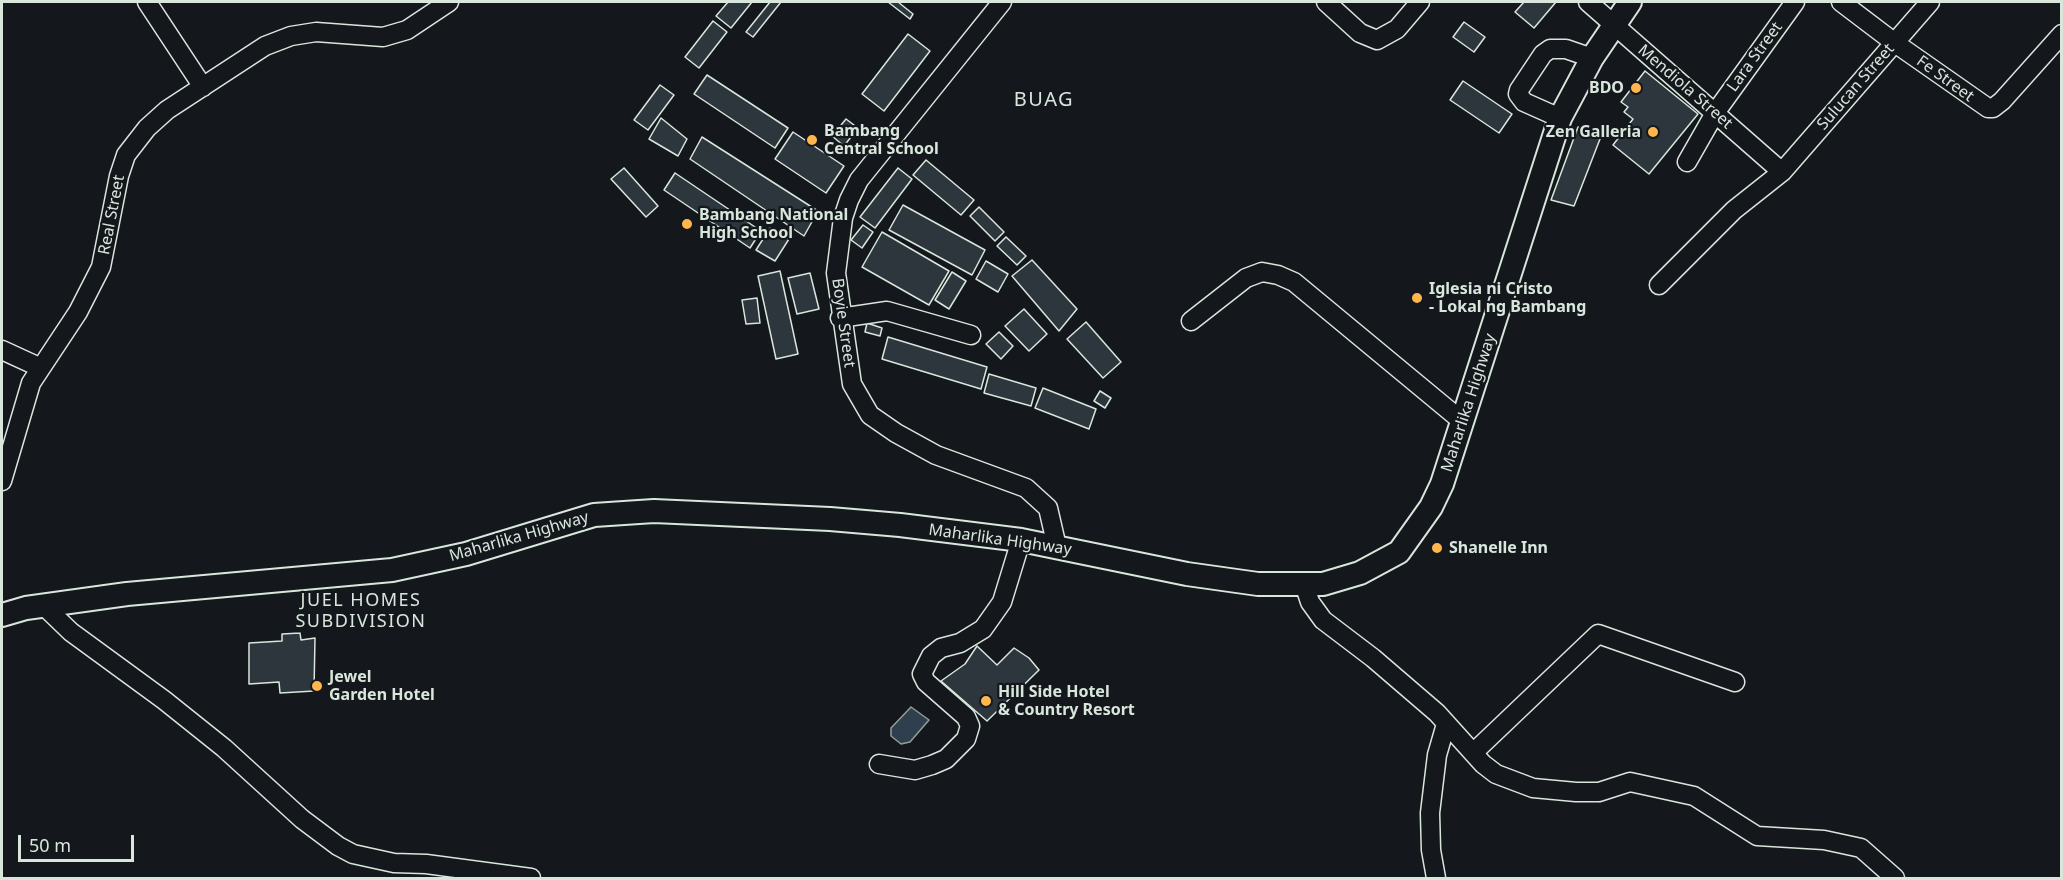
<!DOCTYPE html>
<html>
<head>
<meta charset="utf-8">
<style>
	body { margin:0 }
	#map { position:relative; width:2063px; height:880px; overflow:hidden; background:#14181c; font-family:"Noto Sans",sans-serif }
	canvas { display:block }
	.frame { position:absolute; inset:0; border:3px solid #d8e6dc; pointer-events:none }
	.scale { position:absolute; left:18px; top:835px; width:116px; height:27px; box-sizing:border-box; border:3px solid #d8e6dc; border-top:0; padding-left:8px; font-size:18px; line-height:21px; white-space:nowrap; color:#d8e6dc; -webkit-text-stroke:4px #14181c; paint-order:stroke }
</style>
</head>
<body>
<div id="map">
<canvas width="2063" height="880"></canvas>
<div class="frame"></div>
<div class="scale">50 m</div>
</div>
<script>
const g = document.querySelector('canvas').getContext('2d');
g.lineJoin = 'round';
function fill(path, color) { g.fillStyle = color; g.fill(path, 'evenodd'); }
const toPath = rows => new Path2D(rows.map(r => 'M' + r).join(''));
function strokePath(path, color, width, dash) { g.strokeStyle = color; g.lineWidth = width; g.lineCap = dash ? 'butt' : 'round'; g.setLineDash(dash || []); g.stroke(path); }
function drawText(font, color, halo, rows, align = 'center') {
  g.font = font + ' "Noto Sans",sans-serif'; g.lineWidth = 4.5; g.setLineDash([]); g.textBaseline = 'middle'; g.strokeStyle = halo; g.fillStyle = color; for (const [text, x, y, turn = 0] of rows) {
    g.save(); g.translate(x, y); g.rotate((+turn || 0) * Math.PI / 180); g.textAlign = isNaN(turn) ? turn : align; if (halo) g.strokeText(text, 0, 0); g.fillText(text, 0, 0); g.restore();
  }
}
const water = toPath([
	[911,707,929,720,910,742,901,744,891,736,891,728,911,707]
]);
fill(water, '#2f3f4d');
strokePath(water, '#939e99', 1.5);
const building = toPath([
	[728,2,752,2,731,28,716,16,728,2],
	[770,2,781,2,753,37,746,32,770,2],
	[888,2,898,2,913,14,910,19,888,2],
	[1524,2,1556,2,1534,28,1515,12,1524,2],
	[713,21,727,32,699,68,685,57,713,21],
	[1464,22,1485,37,1474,52,1453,37,1464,22],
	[908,34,930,51,884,111,862,94,908,34],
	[1645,71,1698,114,1649,174,1613,145,1633,119,1624,112,1628,107,1621,102,1645,71],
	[707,75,788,128,775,148,694,94,707,75],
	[1463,81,1512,114,1499,133,1450,100,1463,81],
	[660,85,674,95,648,130,634,120,660,85],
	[661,118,687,139,678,156,649,139,661,118],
	[846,119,858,128,844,146,832,136,846,119],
	[1578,127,1600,139,1574,206,1551,200,1578,127],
	[793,132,844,166,826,193,775,159,793,132],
	[702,137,818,211,804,236,690,159,702,137],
	[926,160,974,200,961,215,913,175,926,160],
	[624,168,658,206,646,217,611,179,624,168],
	[898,168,912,179,875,228,860,217,898,168],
	[675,173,761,231,750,248,664,190,675,173],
	[903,205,985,250,972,275,889,230,903,205],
	[979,207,1004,232,995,241,970,216,979,207],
	[863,225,873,232,862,248,851,240,863,225],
	[770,228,789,239,775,261,756,250,770,228],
	[882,232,949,271,929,305,862,267,882,232],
	[1006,237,1026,256,1017,265,997,246,1006,237],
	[1032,260,1077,309,1059,331,1012,276,1032,260],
	[986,261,1008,274,998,292,976,279,986,261],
	[780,271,798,354,776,359,758,276,780,271],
	[952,272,966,281,949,309,935,300,952,272],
	[810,273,819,309,797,314,788,278,810,273],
	[757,298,760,323,746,324,742,300,757,298],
	[1024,309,1047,334,1029,351,1005,326,1024,309],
	[1086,322,1121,362,1103,378,1067,339,1086,322],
	[867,323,882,328,880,336,865,332,867,323],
	[999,332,1013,346,1001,359,986,344,999,332],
	[888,337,987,367,981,389,882,359,888,337],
	[989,374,1036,388,1031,406,984,393,989,374],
	[1043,388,1096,409,1089,429,1035,408,1043,388],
	[1100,391,1111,398,1105,408,1094,401,1100,391],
	[300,633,301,640,315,638,314,691,280,693,279,682,249,684,249,643,282,641,282,634,300,633],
	[977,646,997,665,1014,648,1029,658,1039,670,987,721,941,681,965,664,977,646]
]);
fill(building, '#2c363c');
strokePath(building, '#d8e6dc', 1.5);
const minor = toPath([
	[147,2,203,87],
	[1002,2,859,180,849,200,843,218,836,273,852,384,870,415,896,433,936,455,1026,488,1048,508,1057,547],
	[1326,2,1360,33,1377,40,1397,29,1420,2],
	[1588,2,1782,172],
	[1841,2,1895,43,1988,108,1993,108,2002,101,2062,34],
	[1560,118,1524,102,1518,94,1519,90,1543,54,1550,49,1566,49,1592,58],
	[1687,162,1715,113,1795,2],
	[1659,285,1734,210,1782,172,1930,2],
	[840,318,887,311,971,335],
	[1191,321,1246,278,1262,272,1278,275,1294,282,1463,422],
	[2,350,39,367],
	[2,481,31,383,78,312,101,267,119,176,126,155,147,128,167,110,265,46,291,36,316,32,383,37,407,30,449,2],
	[1304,584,1310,602,1323,620,1373,658,1437,713,1483,764,1496,774,1533,788,1576,792,1599,792,1630,782,1694,796,1757,836,1824,840,1861,848,1895,878],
	[43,605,71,632,164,700,224,748,302,819,338,846,353,854,394,863,426,864,531,878],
	[1473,753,1598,634,1735,682],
	[879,764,915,770,932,765,946,759,966,739,970,726,966,717,926,682,922,674,931,656,941,648,960,643,983,629,1002,602,1021,540],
	[1436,878,1431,850,1430,813,1437,755,1446,724]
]);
const major = toPath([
	[2,615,26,608,127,594,392,570,466,554,594,515,654,511,830,519,900,525,1021,540,1187,574,1258,584,1323,584,1360,573,1399,552,1431,507,1442,484,1560,118,1592,58,1630,2]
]);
strokePath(minor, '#d8e6dc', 21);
strokePath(major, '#d8e6dc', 26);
strokePath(minor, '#14181c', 18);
strokePath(major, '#14181c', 22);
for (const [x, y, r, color] of [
	[1636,88,6,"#ffb74d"],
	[1653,132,6,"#ffb74d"],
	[812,140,6,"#ffb74d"],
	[687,224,6,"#ffb74d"],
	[1417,298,6,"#ffb74d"],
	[1437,548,6,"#ffb74d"],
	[317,686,6,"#ffb74d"],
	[986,701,6,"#ffb74d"]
]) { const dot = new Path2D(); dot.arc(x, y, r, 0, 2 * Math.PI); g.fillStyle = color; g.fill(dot); strokePath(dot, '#14181c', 2); }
drawText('16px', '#d8e6dc', '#14181c', [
	["Lara Street",1755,57,-54],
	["Fe Street",1945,79,36],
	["Mendiola Street",1685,87,41],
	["Sulucan Street",1856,87,-49],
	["Real Street",112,215,-79],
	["Boyie Street",843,323,82],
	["Maharlika Highway",1469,403,-72],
	["Maharlika Highway",519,537,-16],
	["Maharlika Highway",1000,540,8]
]);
drawText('bold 16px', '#d8e6dc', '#14181c', [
	["BDO",1624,88,"right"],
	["Bambang",824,131],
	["Central School",824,149],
	["Zen Galleria",1641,132,"right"],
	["Bambang National",699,215],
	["High School",699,233],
	["Iglesia ni Cristo",1429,289],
	["- Lokal ng Bambang",1429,307],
	["Shanelle Inn",1449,548],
	["Jewel",329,677],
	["Garden Hotel",329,695],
	["Hill Side Hotel",998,692],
	["& Country Resort",998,710]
], 'left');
g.letterSpacing = '1.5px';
drawText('18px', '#d8e6dc', '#14181c', [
	["JUEL HOMES",361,601],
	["SUBDIVISION",361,622]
]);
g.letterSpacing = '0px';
g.letterSpacing = '1.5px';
drawText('20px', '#d8e6dc', '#14181c', [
	["BUAG",1044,100]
]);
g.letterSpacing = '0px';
</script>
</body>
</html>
